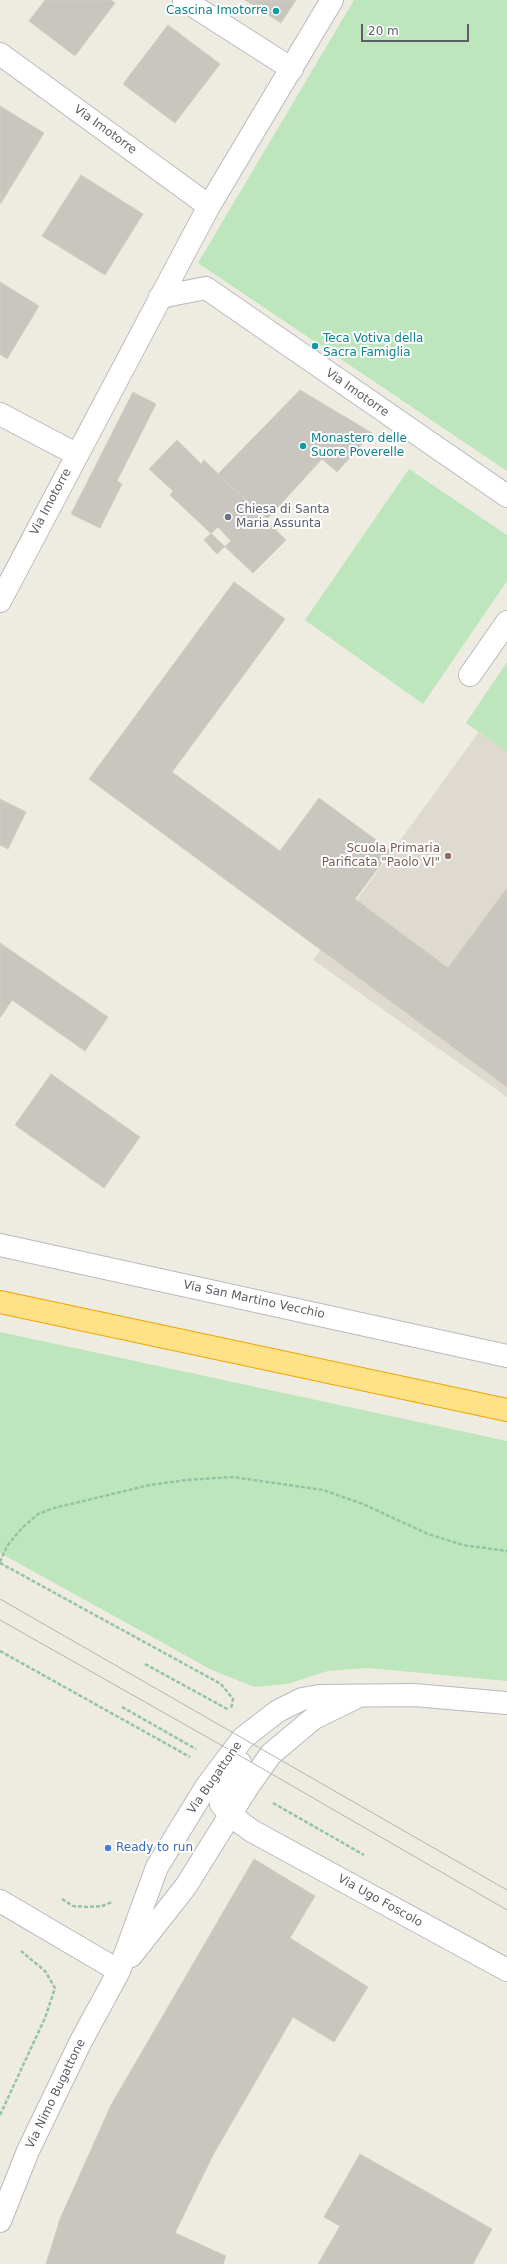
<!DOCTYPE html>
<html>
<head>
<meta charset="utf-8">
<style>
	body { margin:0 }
	#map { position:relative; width:507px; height:2264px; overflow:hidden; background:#eeebe1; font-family:"DejaVu Sans",sans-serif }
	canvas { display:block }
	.scale { position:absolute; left:361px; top:24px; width:108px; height:18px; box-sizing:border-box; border:2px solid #5a5e63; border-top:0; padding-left:5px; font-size:12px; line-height:14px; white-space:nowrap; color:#5a5e63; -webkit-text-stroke:3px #fff; paint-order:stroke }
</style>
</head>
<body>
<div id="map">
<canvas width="507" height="2264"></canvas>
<div class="scale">20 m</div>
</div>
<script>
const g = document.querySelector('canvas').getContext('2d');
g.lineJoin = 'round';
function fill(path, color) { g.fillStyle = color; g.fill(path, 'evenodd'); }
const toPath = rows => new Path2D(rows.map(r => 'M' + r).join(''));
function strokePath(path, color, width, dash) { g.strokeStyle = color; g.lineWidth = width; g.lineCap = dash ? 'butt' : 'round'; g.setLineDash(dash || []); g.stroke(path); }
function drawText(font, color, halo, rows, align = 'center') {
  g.font = font + ' "DejaVu Sans",sans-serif'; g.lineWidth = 4; g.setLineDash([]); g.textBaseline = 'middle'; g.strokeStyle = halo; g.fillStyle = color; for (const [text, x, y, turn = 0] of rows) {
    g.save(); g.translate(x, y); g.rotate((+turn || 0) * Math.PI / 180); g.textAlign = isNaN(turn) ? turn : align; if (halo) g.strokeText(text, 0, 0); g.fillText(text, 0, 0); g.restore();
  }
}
fill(toPath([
	[479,732,507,751,507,1097,313,960]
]), '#dedad0');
fill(toPath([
	[354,0,507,0,507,471,198,263],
	[409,469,507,535,507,581,423,704,305,620],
	[507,662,507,752,466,723],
	[0,1332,507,1441,507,1681,368,1668,328,1671,287,1684,254,1687,210,1669,0,1553]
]), '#bde6bd');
const building = toPath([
	[45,0,111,0,115,3,75,56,29,21,45,0],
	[245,0,296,0,281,23,245,0],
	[168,25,220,64,175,123,123,84,168,25],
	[0,106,44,133,1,203,0,203,0,106],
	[81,175,143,214,105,275,42,236,81,175],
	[0,282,39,306,7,359,0,354,0,282],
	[300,390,372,433,337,472,322,459,267,519,218,474,300,390],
	[133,392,156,404,117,481,122,484,100,528,71,514,133,392],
	[177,440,201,464,204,460,286,540,253,573,170,495,173,491,149,469,177,440],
	[218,527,231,541,217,554,204,540,218,527],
	[234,582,285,619,172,772,280,851,319,798,391,851,355,899,448,968,507,888,507,1087,89,779,234,582],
	[0,799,26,812,8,849,0,845,0,799],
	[0,943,108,1017,85,1051,12,1000,0,1018,0,943],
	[51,1074,140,1137,104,1188,15,1125,51,1074],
	[254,1859,315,1896,290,1938,368,1987,334,2042,293,2017,213,2155,175,2233,226,2256,223,2264,46,2264,60,2219,111,2105,254,1859],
	[360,2154,492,2229,473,2264,318,2264,340,2226,324,2217,360,2154]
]);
fill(building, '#c8c6bf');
strokePath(building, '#d2cdc0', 1);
const minor = toPath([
	[184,0,292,69],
	[0,54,209,206],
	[160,297,206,288,507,496],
	[0,414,76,454],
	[0,601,209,206,332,0],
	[470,675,507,622],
	[0,1245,507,1356],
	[240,1763,221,1792,221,1804,230,1815,252,1831,507,1970],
	[0,1901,119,1971],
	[131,1956,186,1886,247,1788,271,1754,314,1718,355,1698],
	[0,2221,28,2151,80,2043,119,1971,157,1867,206,1787,243,1738,278,1711,302,1699,319,1696,414,1695,507,1703]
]);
const highway = toPath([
	[0,1302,507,1410]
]);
strokePath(minor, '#b7babf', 24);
strokePath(highway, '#efa500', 24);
strokePath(toPath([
	[0,1562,7,1546,22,1528,38,1514,54,1508,150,1485,186,1480,233,1477,323,1490,363,1504,428,1534,463,1545,507,1551],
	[0,1563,221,1684,233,1699,231,1709],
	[0,1651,190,1757],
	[145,1664,229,1710],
	[122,1707,196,1749],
	[273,1803,364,1855],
	[62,1899,73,1906,88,1907,102,1906,112,1902],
	[0,2115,45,2018,55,1988,45,1971,21,1951]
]), '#94c5a3', 2.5, [4, 2]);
strokePath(minor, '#fff', 22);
strokePath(highway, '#ffe187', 22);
strokePath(toPath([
	[0,1599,507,1890],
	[0,1620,244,1758,507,1910]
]), '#b3b4b4', 1);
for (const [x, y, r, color] of [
	[276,11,4,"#0f9aa8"],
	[315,346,4,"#0f9aa8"],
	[303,446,4,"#0f9aa8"],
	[228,517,4,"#6b7280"],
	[448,856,4,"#8d6e63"],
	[108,1848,4,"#3f7fe0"]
]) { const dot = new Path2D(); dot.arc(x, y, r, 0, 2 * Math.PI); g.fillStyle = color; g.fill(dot); strokePath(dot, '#fff', 1.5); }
drawText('12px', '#0d838f', '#fff', [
	["Cascina Imotorre",268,11,"right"],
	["Teca Votiva della",323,339],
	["Sacra Famiglia",323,353],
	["Monastero delle",311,439],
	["Suore Poverelle",311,453]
], 'left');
drawText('12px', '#5a5e63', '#fff', [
	["Via Imotorre",105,130,36],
	["Via Imotorre",357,393,35],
	["Via Imotorre",51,502,-62],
	["Via San Martino Vecchio",254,1300,12],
	["Via Bugattone",215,1778,-55],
	["Via Ugo Foscolo",380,1901,29],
	["Via Nimo Bugattone",56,2094,-64]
]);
drawText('12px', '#5b616d', '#fff', [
	["Chiesa di Santa",236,510],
	["Maria Assunta",236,524]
], 'left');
drawText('12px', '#785e54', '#fff', [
	["Scuola Primaria",440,849],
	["Parificata \"Paolo VI\"",440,863]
], 'right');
drawText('12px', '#366cbe', '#fff', [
	["Ready to run",116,1848]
], 'left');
</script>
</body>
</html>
